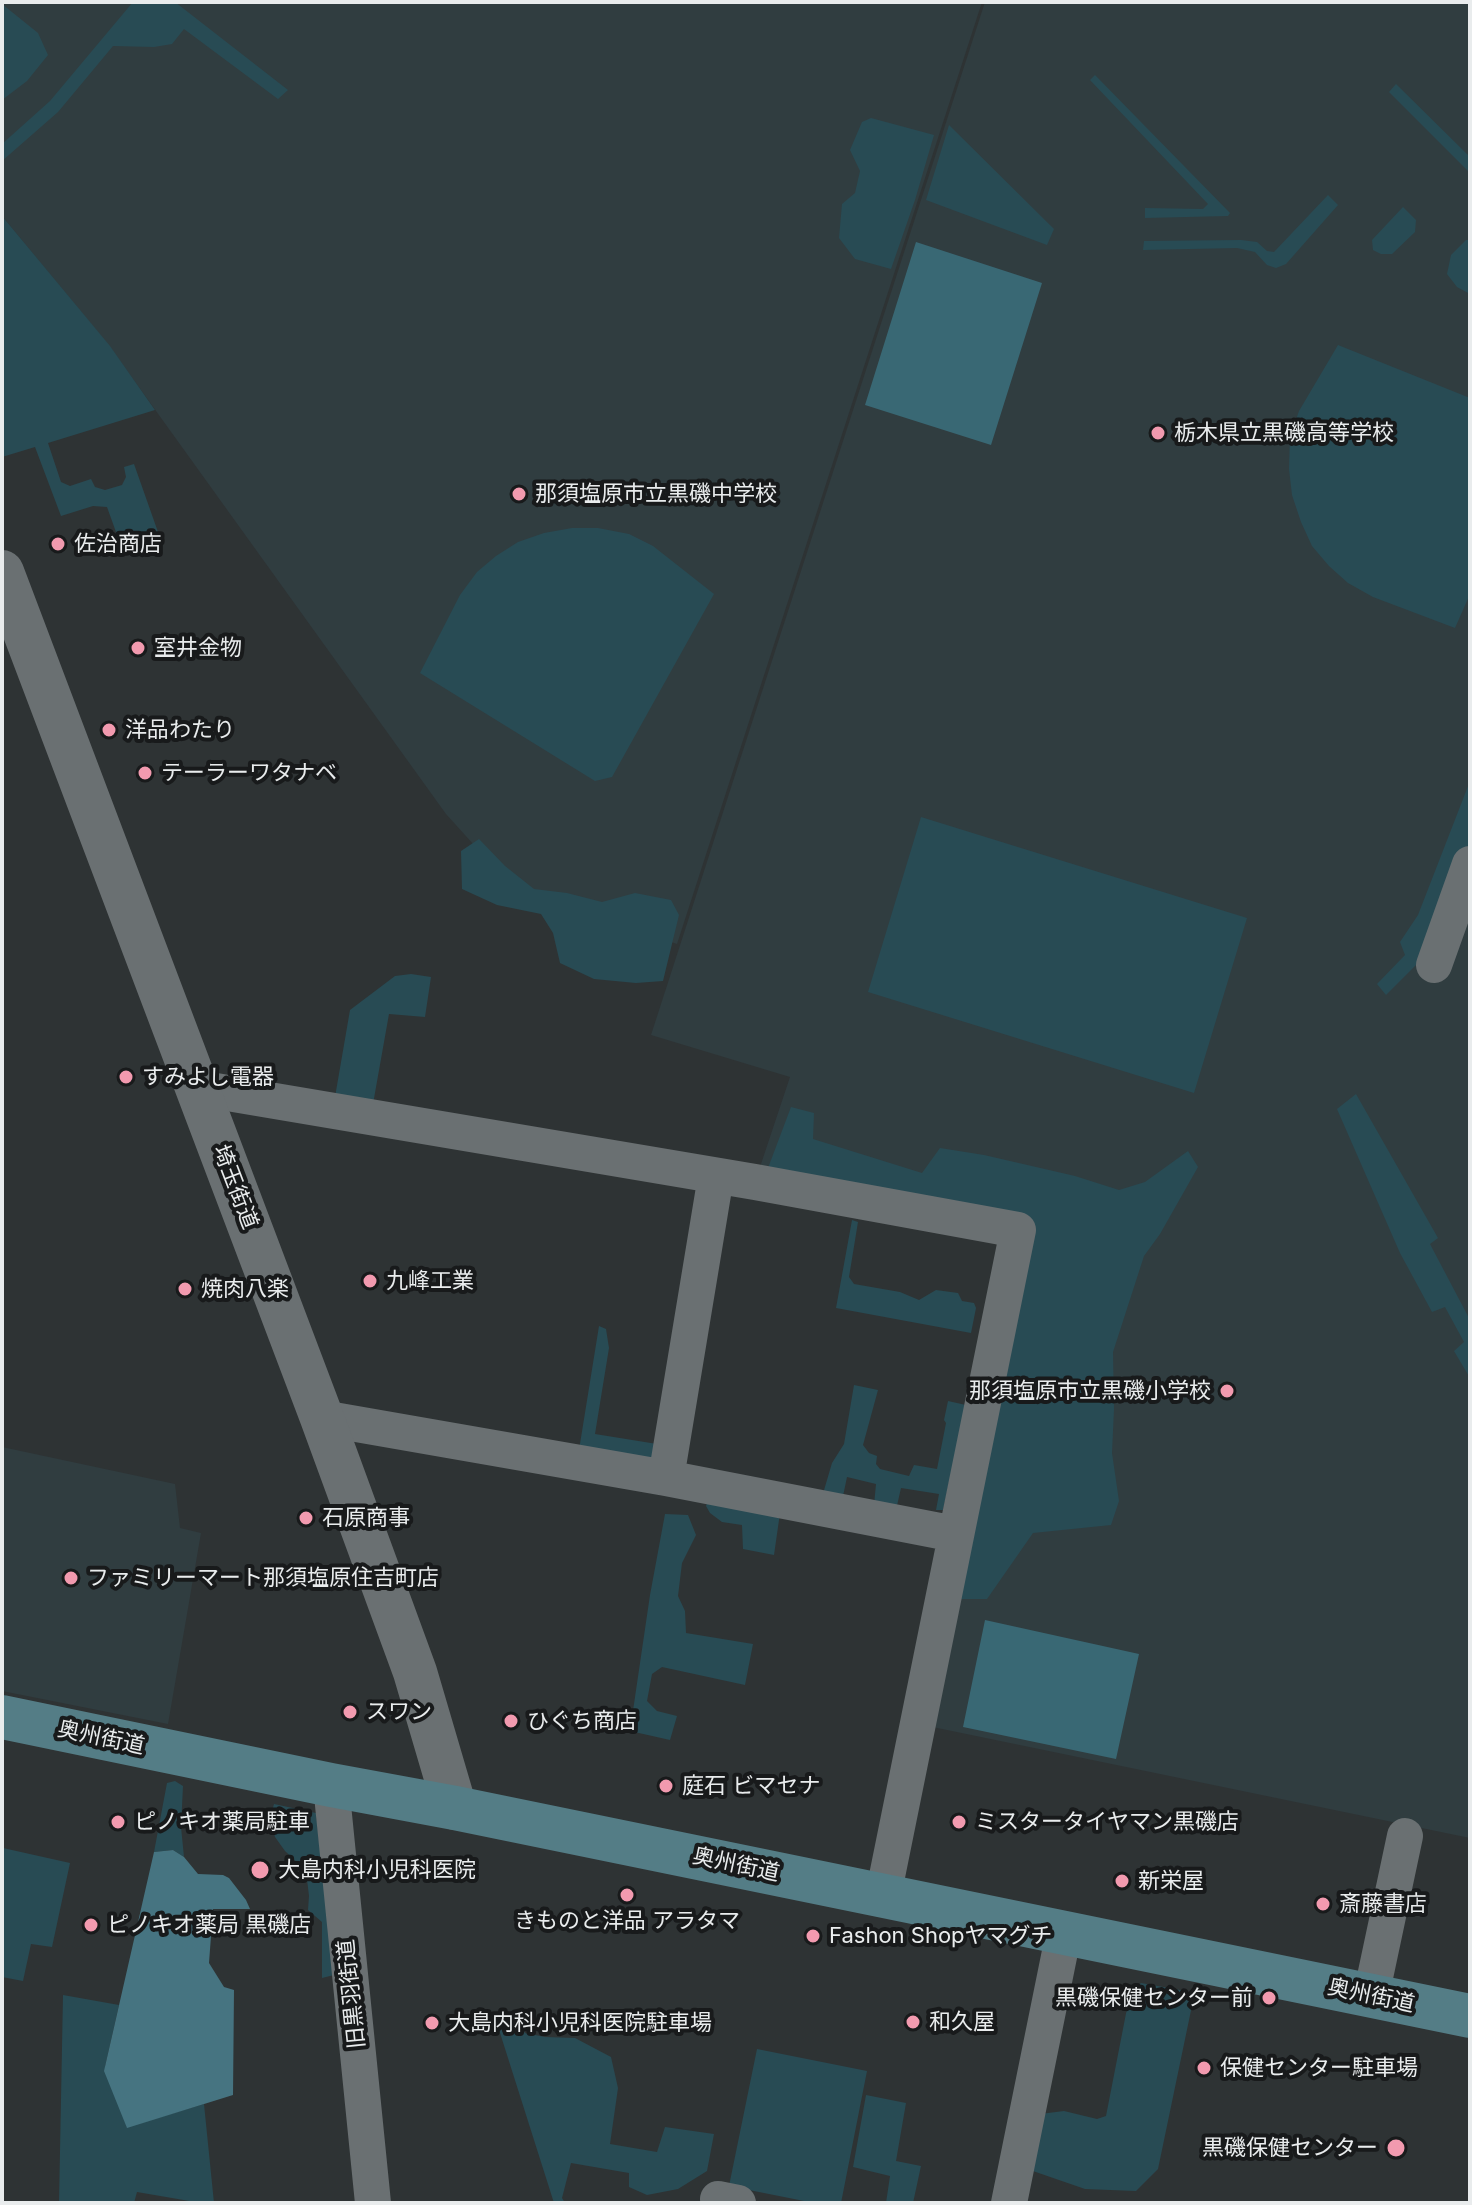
<!DOCTYPE html>
<html>
<head>
<meta charset="utf-8">
<style>
	body { margin:0 }
	#map { position:relative; width:1472px; height:2205px; overflow:hidden; background:#2e3334; font-family:Inter,sans-serif }
	canvas { display:block }
	.frame { position:absolute; inset:0; border:4px solid #e9eced; pointer-events:none }
</style>
</head>
<body>
<div id="map">
<canvas width="1472" height="2205"></canvas>
<div class="frame"></div>
</div>
<script>
const g = document.querySelector('canvas').getContext('2d');
g.lineJoin = 'round';
function fill(path, color) { g.fillStyle = color; g.fill(path, 'evenodd'); }
const toPath = rows => new Path2D(rows.map(r => 'M' + r).join(''));
function strokePath(path, color, width, dash) { g.strokeStyle = color; g.lineWidth = width; g.lineCap = dash ? 'butt' : 'round'; g.setLineDash(dash || []); g.stroke(path); }
function drawText(font, color, halo, rows, align = 'center') {
  g.font = font + ' Inter,"Noto Sans JP",sans-serif'; g.lineWidth = 8; g.setLineDash([]); g.textBaseline = 'middle'; g.strokeStyle = halo; g.fillStyle = color; for (const [text, x, y, turn = 0] of rows) {
    g.save(); g.translate(x, y); g.rotate((+turn || 0) * Math.PI / 180); g.textAlign = isNaN(turn) ? turn : align; if (halo) g.strokeText(text, 0, 0); g.fillText(text, 0, 0); g.restore();
  }
}
fill(toPath([
	[2,2,982,2,677,944,512,887,446,814,110,347,2,216],
	[985,2,1470,2,1470,1838,918,1724,1018,1230,755,1182,790,1077,651,1035],
	[2,1447,175,1484,180,1528,201,1533,168,1724,2,1691]
]), '#303d40');
fill(toPath([
	[133,2,175,2,288,90,278,99,184,29,172,44,154,47,113,46,58,112,2,161,2,144,50,101],
	[2,4,38,33,48,55,27,81,2,100],
	[1095,75,1230,213,1228,216,1145,218,1145,208,1203,209,1208,204,1090,80],
	[1396,84,1470,157,1470,173,1389,92],
	[871,118,934,135,915,200,891,269,855,259,839,238,842,204,855,193,860,171,850,150,862,122],
	[949,125,1054,229,1047,245,926,200],
	[1328,195,1338,205,1286,264,1276,268,1267,265,1255,252,1237,248,1143,250,1144,241,1241,240,1257,242,1267,251,1274,252],
	[1403,207,1416,220,1415,232,1392,254,1381,254,1373,250,1372,240],
	[2,216,110,346,155,410,48,443,61,482,70,486,91,479,95,487,105,490,122,485,126,477,124,467,134,464,158,532,148,537,121,546,107,507,93,506,61,516,35,447,2,457],
	[1466,240,1470,240,1470,294,1457,287,1447,274,1451,255],
	[1338,345,1470,398,1470,594,1455,628,1373,597,1348,583,1329,566,1312,546,1301,522,1292,495,1289,469,1290,437,1299,411],
	[572,528,598,528,629,534,653,546,714,594,612,777,595,781,420,673,460,595,477,572,496,556,518,542,544,533],
	[1470,781,1470,840,1427,954,1386,995,1377,984,1405,955,1400,942,1418,915],
	[921,817,1247,918,1194,1093,868,992],
	[479,839,505,866,534,889,567,893,602,902,635,893,671,900,679,915,663,981,636,983,594,979,560,963,553,933,541,914,497,905,462,889,461,851],
	[411,974,431,977,425,1017,389,1014,373,1104,335,1097,350,1010,395,976],
	[1356,1094,1438,1238,1430,1244,1470,1320,1470,1378,1454,1351,1464,1342,1445,1307,1432,1312,1400,1253,1337,1109],
	[791,1107,814,1113,813,1139,922,1173,940,1148,984,1155,1075,1176,1119,1190,1145,1182,1188,1151,1198,1167,1160,1234,1144,1256,1113,1352,1114,1409,1112,1453,1119,1501,1111,1525,1033,1533,987,1599,956,1599,1025,1240,768,1168],
	[852,1220,858,1222,849,1277,854,1284,900,1292,919,1300,936,1290,958,1293,962,1301,974,1303,976,1308,971,1333,836,1308],
	[599,1326,606,1329,609,1348,595,1434,657,1444,651,1466,579,1450],
	[854,1385,878,1390,863,1445,869,1453,877,1456,876,1464,880,1469,909,1476,914,1465,937,1469,946,1423,944,1420,948,1401,966,1405,943,1510,936,1510,939,1494,901,1488,896,1510,874,1505,876,1484,847,1477,842,1501,822,1497,832,1463,844,1444],
	[711,1492,781,1506,774,1555,743,1549,742,1525,722,1522,710,1513,706,1506],
	[665,1514,688,1515,696,1535,682,1563,678,1596,685,1611,686,1633,753,1644,745,1685,662,1667,652,1674,647,1701,657,1711,677,1716,670,1740,630,1731,650,1595],
	[175,1781,183,1786,181,1827,184,1857,173,1850,154,1852,167,1783],
	[274,1804,316,1813,334,1975,322,1978,322,1922,308,1910,309,1896,306,1871,285,1851,275,1837,270,1818],
	[3,1848,70,1863,52,1947,31,1944,23,1981,2,1977],
	[1141,1983,1180,1990,1194,1996,1158,2169,1136,2191,1085,2189,1030,2170,1040,2114,1064,2111,1097,2119,1106,2116,1130,1993],
	[63,1995,119,2005,105,2067,127,2127,204,2104,214,2203,201,2203,137,2192,134,2203,59,2203],
	[514,2012,525,2033,545,2037,575,2038,611,2057,618,2088,610,2144,657,2152,665,2127,714,2134,707,2171,678,2189,647,2195,629,2187,629,2173,571,2163,562,2198,565,2203,554,2203,494,2014],
	[757,2049,867,2071,841,2203,814,2203,729,2186],
	[866,2095,906,2103,896,2161,921,2166,913,2203,886,2203,890,2176,853,2167]
]), '#284b54');
fill(toPath([
	[173,1850,184,1857,198,1874,223,1875,229,1878,246,1900,250,1909,213,1909,209,1963,224,1987,234,1990,233,2095,127,2128,104,2071,154,1852]
]), '#467481');
fill(toPath([
	[916,242,1042,283,991,445,865,405],
	[985,1620,1139,1654,1116,1759,963,1727]
]), '#396874');
strokePath(toPath([
	[1434,965,1470,864],
	[198,1088,755,1182,1018,1230,883,1896],
	[322,1418,666,1478,955,1534],
	[666,1478,716,1176],
	[331,1785,373,2203],
	[1371,1996,1405,1836],
	[718,2199,738,2203],
	[1009,2203,1064,1932]
]), '#6a7072', 36);
strokePath(toPath([
	[2,572,322,1418,415,1672,455,1808]
]), '#6a7072', 44);
strokePath(toPath([
	[2,1717,331,1785,455,1808,1470,2016]
]), '#547d86', 44);
for (const [x, y, r, color] of [
	[1158,433,8,"#f29aaf"],
	[519,494,8,"#f29aaf"],
	[58,544,8,"#f29aaf"],
	[138,648,8,"#f29aaf"],
	[109,730,8,"#f29aaf"],
	[145,773,8,"#f29aaf"],
	[126,1077,8,"#f29aaf"],
	[370,1281,8,"#f29aaf"],
	[185,1289,8,"#f29aaf"],
	[1227,1391,8,"#f29aaf"],
	[306,1518,8,"#f29aaf"],
	[71,1578,8,"#f29aaf"],
	[350,1712,8,"#f29aaf"],
	[511,1721,8,"#f29aaf"],
	[666,1786,8,"#f29aaf"],
	[118,1822,8,"#f29aaf"],
	[959,1822,8,"#f29aaf"],
	[260,1870,10,"#f29aaf"],
	[1122,1881,8,"#f29aaf"],
	[627,1895,8,"#f29aaf"],
	[1323,1904,8,"#f29aaf"],
	[91,1925,8,"#f29aaf"],
	[813,1936,8,"#f29aaf"],
	[1269,1998,8,"#f29aaf"],
	[913,2022,8,"#f29aaf"],
	[432,2023,8,"#f29aaf"],
	[1204,2068,8,"#f29aaf"],
	[1396,2148,10,"#f29aaf"]
]) { const dot = new Path2D(); dot.arc(x, y, r, 0, 2 * Math.PI); g.fillStyle = color; g.fill(dot); strokePath(dot, '#181a1b', 3); }
drawText('22px', '#e9eced', '#181a1b', [
	["栃木県立黒磯高等学校",1174,433],
	["那須塩原市立黒磯中学校",535,494],
	["佐治商店",74,544],
	["室井金物",154,648],
	["洋品わたり",125,730],
	["テーラーワタナベ",161,773],
	["すみよし電器",142,1077],
	["九峰工業",386,1281],
	["焼肉八楽",201,1289],
	["那須塩原市立黒磯小学校",1211,1391,"right"],
	["石原商事",322,1518],
	["ファミリーマート那須塩原住吉町店",87,1578],
	["スワン",366,1712],
	["ひぐち商店",527,1721],
	["庭石 ビマセナ",682,1786],
	["ピノキオ薬局駐車",134,1822],
	["ミスタータイヤマン黒磯店",975,1822],
	["大島内科小児科医院",278,1870],
	["新栄屋",1138,1881],
	["斎藤書店",1339,1904],
	["きものと洋品 アラタマ",627,1921,"center"],
	["ピノキオ薬局 黒磯店",107,1925],
	["Fashon Shopヤマグチ",829,1936],
	["黒磯保健センター前",1253,1998,"right"],
	["和久屋",929,2022],
	["大島内科小児科医院駐車場",448,2023],
	["保健センター駐車場",1220,2068],
	["黒磯保健センター",1378,2148,"right"]
], 'left');
drawText('22px', '#e9eced', '#181a1b', [
	["埼玉街道",235,1187,69],
	["奥州街道",101,1738,12],
	["奥州街道",736,1865,12],
	["旧黒羽街道",352,1994,-96],
	["奥州街道",1371,1996,12]
]);
</script>
</body>
</html>
